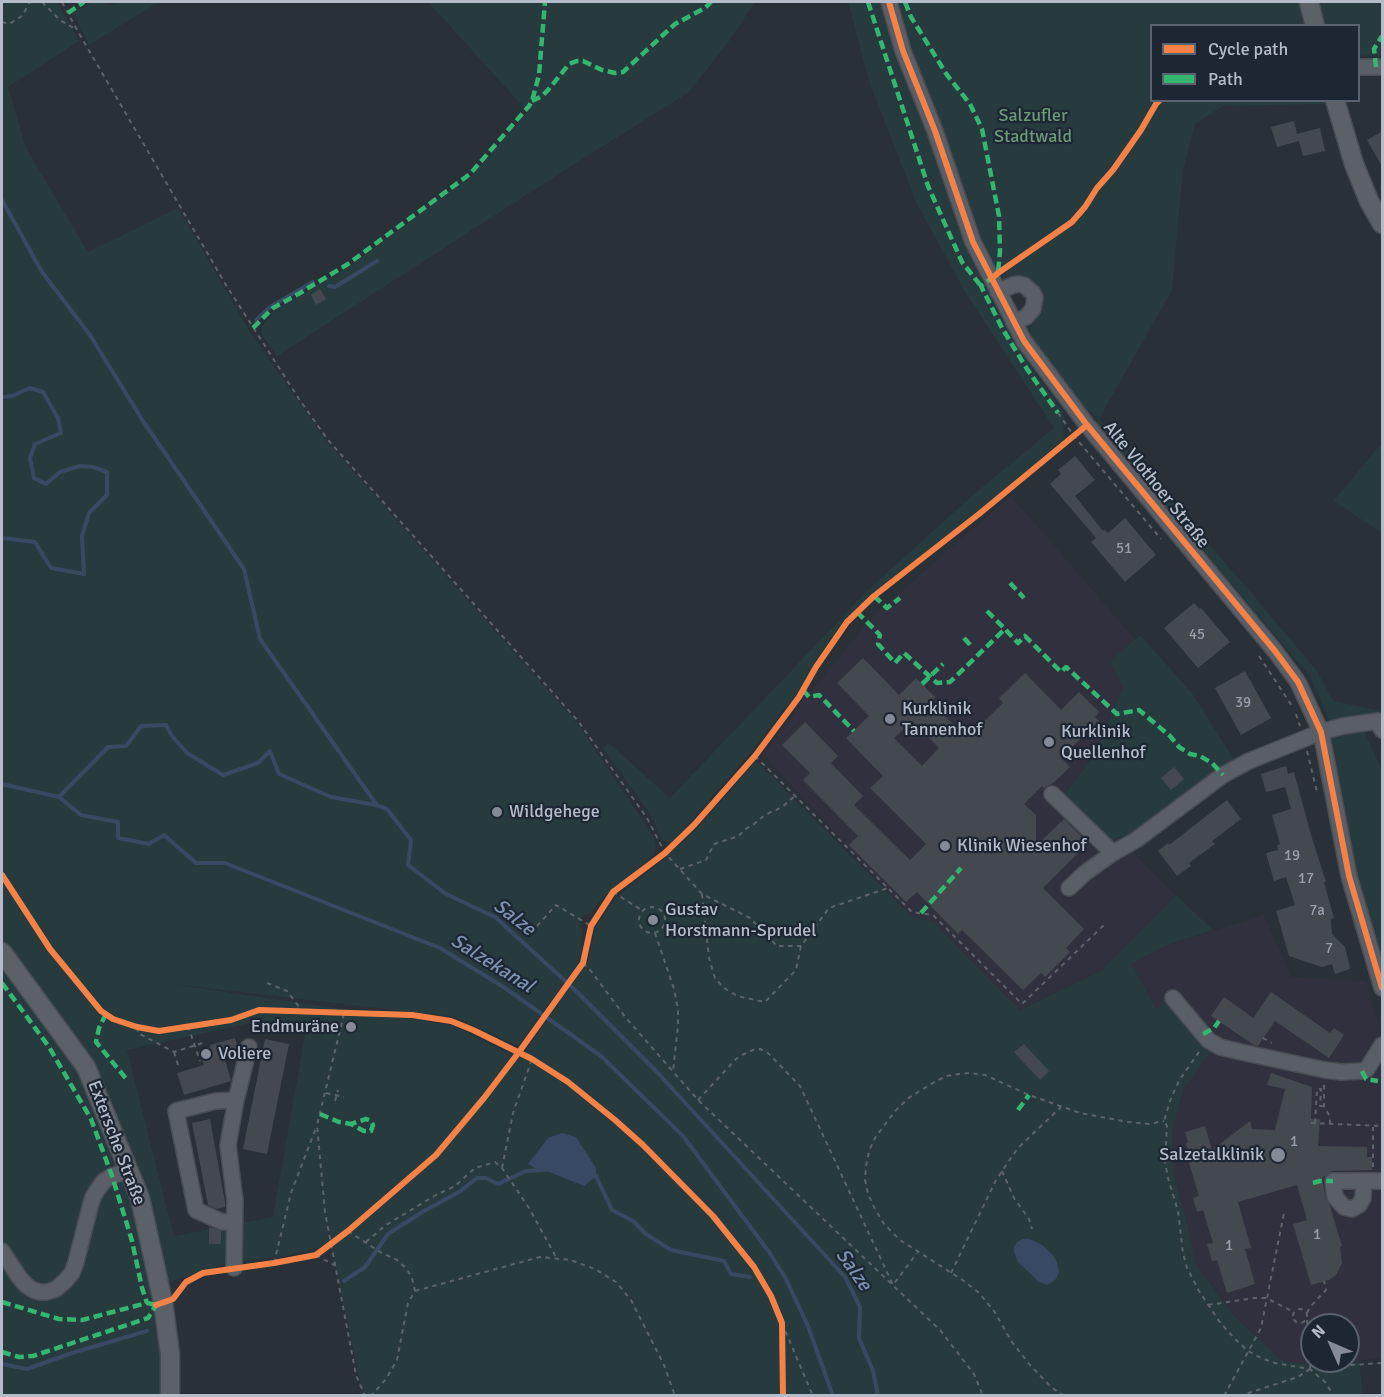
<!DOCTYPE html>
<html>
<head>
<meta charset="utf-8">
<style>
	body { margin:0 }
	#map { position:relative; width:1384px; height:1397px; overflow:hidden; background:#2a3038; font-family:Signika,sans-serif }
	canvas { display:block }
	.frame { position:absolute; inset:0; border:3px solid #b4bcc9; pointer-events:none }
	.legend { position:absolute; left:1150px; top:24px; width:210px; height:78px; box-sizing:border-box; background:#1d2633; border:2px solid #59626f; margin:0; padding:8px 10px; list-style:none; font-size:18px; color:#b4bcc9 }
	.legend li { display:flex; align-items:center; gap:12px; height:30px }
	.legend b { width:30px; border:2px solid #59626f }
	.north { position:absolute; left:1300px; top:1313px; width:60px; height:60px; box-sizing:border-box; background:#1d2633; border:2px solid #59626f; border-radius:50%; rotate:315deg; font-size:16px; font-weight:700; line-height:24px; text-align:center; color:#b4bcc9 }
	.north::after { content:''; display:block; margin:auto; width:21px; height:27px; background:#848b96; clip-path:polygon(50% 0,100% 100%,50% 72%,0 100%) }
</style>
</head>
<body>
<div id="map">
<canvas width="1384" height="1397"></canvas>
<div class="frame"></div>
<ul class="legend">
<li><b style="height:8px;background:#f48246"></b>Cycle path</li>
<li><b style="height:8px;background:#33b770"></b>Path</li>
</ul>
<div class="north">N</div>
</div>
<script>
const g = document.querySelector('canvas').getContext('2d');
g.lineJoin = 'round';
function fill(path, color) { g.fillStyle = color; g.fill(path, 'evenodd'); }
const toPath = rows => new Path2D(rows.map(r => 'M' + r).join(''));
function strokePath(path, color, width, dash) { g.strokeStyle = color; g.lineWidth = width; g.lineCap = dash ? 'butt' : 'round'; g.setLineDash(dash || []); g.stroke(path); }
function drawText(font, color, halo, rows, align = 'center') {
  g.font = font + ' Signika,sans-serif'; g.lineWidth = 4.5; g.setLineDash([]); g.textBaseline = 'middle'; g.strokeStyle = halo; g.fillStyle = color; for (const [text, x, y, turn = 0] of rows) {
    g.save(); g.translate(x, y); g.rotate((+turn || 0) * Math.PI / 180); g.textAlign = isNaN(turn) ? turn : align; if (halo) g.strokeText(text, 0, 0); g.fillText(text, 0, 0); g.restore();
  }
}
fill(toPath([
	[1011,496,1135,639,1110,661,1123,687,1095,754,1064,795,1110,841,1118,838,1176,895,1102,970,1020,1010,932,921,911,916,763,754,808,695,874,615],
	[1264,915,1291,977,1366,981,1382,1037,1382,1358,1359,1361,1306,1364,1283,1361,1233,1315,1196,1264,1187,1222,1175,1178,1172,1132,1184,1089,1211,1052,1156,1008,1132,964,1163,947],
	[1312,1325,1348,1325,1348,1361,1312,1361]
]), '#31303e');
fill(toPath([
	[2,2,57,2,79,41,8,87,26,148,88,252,178,208,250,332,326,441,577,723,654,837,656,846,654,854,648,860,604,896,590,913,583,916,579,924,582,929,582,935,581,955,577,966,518,1046,455,1017,172,984,451,1025,520,1059,588,961,595,928,617,896,650,871,695,831,756,761,911,916,932,921,1020,1010,1102,970,1176,895,1213,930,1163,947,1132,964,1156,1008,1166,1003,1211,1052,1184,1089,1172,1132,1175,1178,1187,1222,1196,1264,1233,1315,1283,1361,1306,1364,1359,1361,1363,1395,363,1395,331,1245,286,1256,232,1262,166,1283,158,1239,156,1292,161,1345,161,1395,2,1395,2,1257,22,1272,2,1241],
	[251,1023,306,1029,273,1217,174,1236,127,1050],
	[92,2,106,2,109,6,118,2,159,2,89,45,73,13],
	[428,2,755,2,730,40,688,93,565,170,277,356,261,333,261,328,275,310,349,267,472,175,528,112],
	[848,2,1300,2,1306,25,1152,26,1152,100,1324,100,1325,104,1223,106,1195,124,1183,170,1172,290,1099,419,1249,590,1317,671,1333,701,1382,711,1331,723,1309,675,1096,425,1098,419,1081,403,1055,371,1033,339,1030,332,1031,326,1040,304,1040,299,1004,283,1002,279,1006,272,1001,265,994,267,981,278,1010,333,1035,373,1063,412,1064,440,977,512,872,594,844,620,815,662,797,693,751,752,677,837,670,843,663,840,650,814,603,748,609,743,670,798,867,591,974,494,1054,428,965,292,916,202,869,81],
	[1319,2,1382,2,1382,55,1359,56,1358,26,1324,25],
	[1382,443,1382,533,1333,501],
	[1141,636,1192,693,1235,761,1137,831,1110,841,1064,795,1095,754,1123,687,1110,661,1135,639],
	[1362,727,1382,770,1382,963,1356,866,1331,736]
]), '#273a3e');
fill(toPath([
	[562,1133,576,1137,596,1168,596,1176,584,1186,549,1172,540,1171,528,1164,548,1138],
	[1023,1239,1030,1239,1042,1245,1052,1254,1057,1262,1059,1272,1056,1279,1051,1283,1047,1285,1039,1282,1018,1262,1014,1252,1014,1247,1017,1242]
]), '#384963');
strokePath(toPath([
	[2,200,42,272,90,335,141,418,244,569,260,639,376,804],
	[329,286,335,287,377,261],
	[256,320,270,307,313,282],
	[2,397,12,396,30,388,43,392,58,418,61,433,35,444,30,458,34,478,46,484,60,472,80,466,93,467,107,472,107,495,89,513,82,536,84,574,51,568,35,542,2,538],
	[2,784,59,797,108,747,126,746,141,726,166,725,172,736,187,753,223,775,258,763,270,751,279,774,331,797,376,805,387,809,411,840,408,865,446,894,495,917,573,988,657,1072,845,1277,860,1307,859,1338,873,1371,878,1396],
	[59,797,81,815,118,822,118,838,149,844,164,835,196,863,225,863,440,948,505,988,601,1056,683,1136,769,1252,785,1277,808,1326,833,1396],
	[591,1175,596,1176,612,1210,633,1221,646,1234,671,1250,724,1261,731,1274,750,1277],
	[344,1281,365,1267,388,1234,424,1211,459,1192,477,1178,486,1178,498,1184,526,1171,544,1170],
	[2,1364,27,1369,72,1353,147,1331]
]), '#384963', 4);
fill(toPath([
	[1294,121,1297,134,1320,128,1325,151,1303,156,1297,134,1299,141,1277,147,1271,127],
	[1383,131,1383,168,1367,140],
	[320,289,326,299,316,305,311,295],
	[1075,456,1095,480,1075,496,1103,531,1105,530,1108,533,1125,518,1156,555,1125,582,1091,542,1096,538,1050,484,1061,474,1058,470],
	[1194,603,1200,609,1201,608,1230,642,1198,668,1164,628],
	[863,658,899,695,916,678,935,697,931,702,967,738,1003,703,999,698,1025,673,1061,710,1079,692,1099,712,1095,717,1099,721,1061,758,1070,767,1052,784,1049,785,1044,788,1042,786,1024,804,1036,815,1036,846,1064,819,1088,843,1043,888,1084,929,1066,948,1070,952,1045,977,1041,973,1023,990,962,930,958,934,917,892,906,902,849,845,858,836,803,780,810,773,782,745,805,722,838,756,831,763,863,796,854,805,910,860,926,844,870,788,883,776,846,738,869,716,837,683],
	[912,721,939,748,922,766,894,738],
	[1245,671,1271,718,1241,735,1215,688],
	[1286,766,1288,774,1294,772,1311,835,1326,882,1324,882,1334,918,1331,919,1332,934,1345,947,1349,963,1350,969,1335,974,1332,964,1322,967,1289,956,1276,911,1295,905,1286,877,1274,881,1266,853,1278,850,1277,845,1280,844,1272,815,1291,809,1285,787,1266,792,1261,774],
	[1174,767,1184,779,1171,790,1161,778],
	[1227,800,1241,819,1212,841,1215,844,1189,863,1191,866,1177,876,1158,851,1168,843,1169,845],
	[1271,992,1330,1033,1334,1028,1344,1035,1329,1058,1275,1021,1258,1046,1254,1045,1211,1016,1224,997,1253,1018],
	[235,1038,238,1048,223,1053,231,1081,184,1095,177,1073,204,1065,199,1051,211,1047,210,1045],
	[265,1039,289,1044,267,1154,243,1149],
	[1024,1044,1049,1071,1040,1080,1014,1052],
	[1271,1073,1312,1087,1311,1119,1320,1119,1318,1146,1367,1147,1367,1157,1372,1157,1372,1170,1332,1171,1322,1178,1326,1199,1330,1206,1342,1246,1340,1247,1342,1263,1336,1275,1329,1280,1311,1285,1293,1224,1307,1220,1297,1185,1238,1202,1251,1248,1245,1249,1255,1284,1227,1293,1217,1260,1212,1261,1207,1244,1213,1243,1203,1210,1197,1212,1193,1198,1199,1196,1186,1153,1188,1152,1186,1143,1188,1142,1185,1132,1205,1126,1212,1150,1250,1121,1252,1129,1275,1130,1285,1089,1267,1085],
	[210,1119,225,1202,225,1207,217,1209,208,1205,192,1123],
	[209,1227,221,1231,221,1244,209,1244]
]), '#444950');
const minor = toPath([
	[889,2,903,51,935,131,973,242,1024,341,1087,425,1275,651,1298,682,1321,732,1349,876,1382,988],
	[1358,67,1382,67],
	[998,292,1013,285,1019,284,1024,285,1033,293,1035,298,1033,309,1026,317,1014,323],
	[1052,794,1113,853],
	[1069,888,1085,873,1113,853,1136,840,1223,775,1249,761,1321,732,1343,726,1378,721,1382,730],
	[1173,998,1208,1040,1220,1047,1241,1052,1325,1070,1341,1072,1362,1071,1367,1069,1382,1045],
	[236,1100,249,1047],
	[1364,1181,1363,1198,1359,1205,1352,1209,1344,1207,1335,1197,1333,1181,1382,1181],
	[2,1251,19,1277,26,1285,33,1290,40,1292,47,1292,56,1289,65,1281,72,1273,76,1262,90,1207,93,1197,98,1189,104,1181,112,1176,129,1170],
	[234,1268,235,1201,228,1145,236,1100,216,1101,176,1111,196,1210,222,1222,235,1221]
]);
const major = toPath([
	[1309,2,1315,26],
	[1335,100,1354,164,1369,201,1382,224],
	[2,952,86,1067,140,1198,163,1302,170,1354,170,1396]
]);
strokePath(minor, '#484c53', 18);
strokePath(major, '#484c55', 21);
strokePath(toPath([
	[42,2,60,20,77,30],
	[62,2,77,30,226,285,299,399,328,440,578,721,647,818,665,853,702,894,750,918,777,946,801,946],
	[2,22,9,24,22,16,30,2],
	[1058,413,1074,436,1161,539],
	[1259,656,1292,706],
	[1296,714,1300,726],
	[1307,751,1317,792],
	[755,756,912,912,933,915,1022,1004,1105,924],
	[680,869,706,860,714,844,739,836,744,830,754,824,765,815,782,807,795,796],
	[613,892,643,911],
	[702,894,709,958,715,978,724,988,737,996,765,1002,796,970,801,946,829,908,888,888],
	'639 920a13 13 0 1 1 26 0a13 13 0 1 1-26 0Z',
	[537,926,556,905,591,926],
	[655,933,674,989,678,1009,678,1025,673,1072],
	[583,963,591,971,626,1018,698,1100,940,1330,974,1374,983,1396],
	[267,983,287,991,303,1012],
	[344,1014,317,1125,325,1212,356,1375,365,1396],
	[188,1026,200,1061],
	[137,1027,138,1033,174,1052,206,1042],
	[1263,1038,1272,1043],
	[174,1052,178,1065],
	[1199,1052,1180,1079,1171,1098,1164,1121,1167,1126,1165,1162,1168,1178,1178,1211,1183,1253,1187,1268,1199,1291,1219,1321,1234,1338,1248,1351,1261,1358,1275,1363,1310,1369,1325,1382,1334,1396],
	[1324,1085,1324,1106,1330,1117,1330,1125],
	[326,1093,344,1097],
	[698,1100,736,1059,744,1054,753,1050,760,1049,767,1052,800,1086,893,1285,917,1253],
	[335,1101,338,1090],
	[1311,1123,1382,1126],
	[1315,1123,1317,1089,1321,1089,1320,1106,1324,1106],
	[1373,1167,1373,1127],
	[502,1168,513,1113,532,1059],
	[1002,1171,1014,1198,1029,1219,1032,1229],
	[348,1231,380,1252,397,1260,406,1268,412,1278,415,1291,408,1303,397,1360,386,1379,371,1396],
	[366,1242,386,1225,436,1195,455,1186,475,1168,495,1162,502,1168,529,1208,556,1257],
	[316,1255,336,1266],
	[274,1263,291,1193,316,1128],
	[951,1273,995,1182,1002,1171,1018,1148,1061,1107],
	[415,1291,540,1257,570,1260,595,1269,616,1282,631,1300,664,1365,675,1396],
	[1208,1305,1254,1298,1266,1298,1294,1312],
	'1293 1316a7 7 0 1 1 14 0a7 7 0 1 1-14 0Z',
	[1307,1313,1310,1307,1326,1290,1324,1281],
	[1307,1320,1311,1355,1310,1369],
	[782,1323,813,1396],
	[1064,1396,1051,1387,1030,1365,1012,1342,994,1311,979,1293,964,1281,900,1240,884,1224,875,1209,868,1194,865,1180,866,1166,869,1151,875,1138,886,1123,897,1109,910,1097,936,1081,947,1076,959,1074,969,1073,985,1075,1029,1095,1080,1113,1128,1122,1149,1124,1164,1121],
	[1224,1396,1261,1328,1284,1213],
	[1239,1396,1298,1377,1310,1369,1320,1367,1382,1363]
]), '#5d636a', 2, [4.5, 4.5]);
strokePath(minor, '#5a5e66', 15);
strokePath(major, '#5c6168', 18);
strokePath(toPath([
	[868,2,928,186,962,262,981,286],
	[905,2,911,17,947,75,970,104,982,129,999,216,1000,251,998,273],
	[68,13,84,2],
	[1376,67,1374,49,1382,36],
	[532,101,542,96,548,90,569,64,577,61,583,61,602,70,615,73,623,72,675,24,705,8,711,2],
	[994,276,981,286,1002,328,1027,369,1058,413],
	[253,328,273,308,300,293,348,264,470,174,529,106,532,101,539,75,545,2],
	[1010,583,1024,598],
	[874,596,887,608,900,598],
	[987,611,1005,629],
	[857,612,880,635,878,644,895,663,904,653,937,683,950,682,1005,629,1018,643,1025,636,1061,672,1066,667,1117,714,1139,710,1170,736,1179,747,1190,754,1200,756,1212,763,1223,775],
	[964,638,973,648],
	[922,684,943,664],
	[803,690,809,697,819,695,854,731],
	[921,913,961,868],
	[2,983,49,1047,91,1119,112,1176,126,1221,132,1241,142,1288,147,1303],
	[106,1014,99,1028,96,1042,128,1081],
	[1203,1034,1214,1028,1219,1021],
	[1362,1071,1366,1079,1378,1081],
	[1018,1110,1029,1095],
	[320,1114,339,1122,351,1124,364,1131,371,1131,373,1125,371,1121,366,1119,351,1124],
	[1313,1183,1320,1181,1333,1181],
	[2,1302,59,1319,82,1320,147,1303,156,1305,159,1303],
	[2,1352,19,1357,33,1356,148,1318,156,1305]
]), '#33b770', 4.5, [9, 4.5]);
strokePath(toPath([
	[889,2,903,51,935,131,973,242,1024,341,1087,425,1275,651,1298,682,1321,732,1349,876,1382,988],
	[991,279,998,273,1072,222,1085,207,1097,188,1113,170,1141,130,1156,104,1160,100],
	[2,875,50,949,101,1011,113,1019,137,1027,159,1031,231,1020,259,1010,412,1015,451,1021,473,1030,532,1059,568,1082,615,1120,643,1145,713,1216,754,1267,771,1296,782,1323,783,1396],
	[156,1305,173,1299,186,1282,203,1273,274,1263,316,1255,348,1231,436,1155,484,1098,519,1052,583,963,591,926,613,892,665,853,694,825,755,756,799,697,816,667,847,622,874,596,979,514,1087,425]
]), '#f48246', 6);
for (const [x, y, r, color] of [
	[890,719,6,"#848b96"],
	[1049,742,6,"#848b96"],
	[497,812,6,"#848b96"],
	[945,846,6,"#848b96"],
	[653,920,6,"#848b96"],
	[351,1027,6,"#848b96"],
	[206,1054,6,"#848b96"],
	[1278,1155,8,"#848b96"]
]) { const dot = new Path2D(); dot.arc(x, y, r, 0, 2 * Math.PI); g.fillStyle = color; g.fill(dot); strokePath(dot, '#1d2633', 2); }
drawText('15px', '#989fab', null, [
	["51",1124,549],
	["45",1197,635],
	["39",1243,703],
	["19",1292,856],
	["17",1306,879],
	["7a",1317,911],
	["7",1329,949],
	["1",1294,1142],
	["1",1317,1235],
	["1",1229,1246]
]);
drawText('18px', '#6b9a76', '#1d2633', [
	["Salzufler",1033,116],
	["Stadtwald",1033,137]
]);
drawText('18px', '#b4bcc9', '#1d2633', [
	["Alte Vlothoer Straße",1156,485,51],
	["Extersche Straße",116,1143,69]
]);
drawText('18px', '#b4bcc9', '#1d2633', [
	["Kurklinik",902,709],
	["Tannenhof",902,730],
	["Kurklinik",1061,732],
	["Quellenhof",1061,753],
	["Wildgehege",509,812],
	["Klinik Wiesenhof",957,846],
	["Gustav",665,910],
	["Horstmann-Sprudel",665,931],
	["Endmuräne",339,1027,"right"],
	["Voliere",218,1054],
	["Salzetalklinik",1264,1155,"right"]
], 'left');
drawText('italic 20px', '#7c92b1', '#1d2633', [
	["Salze",514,918,38],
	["Salzekanal",492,964,32],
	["Salze",853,1270,55]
]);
</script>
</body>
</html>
